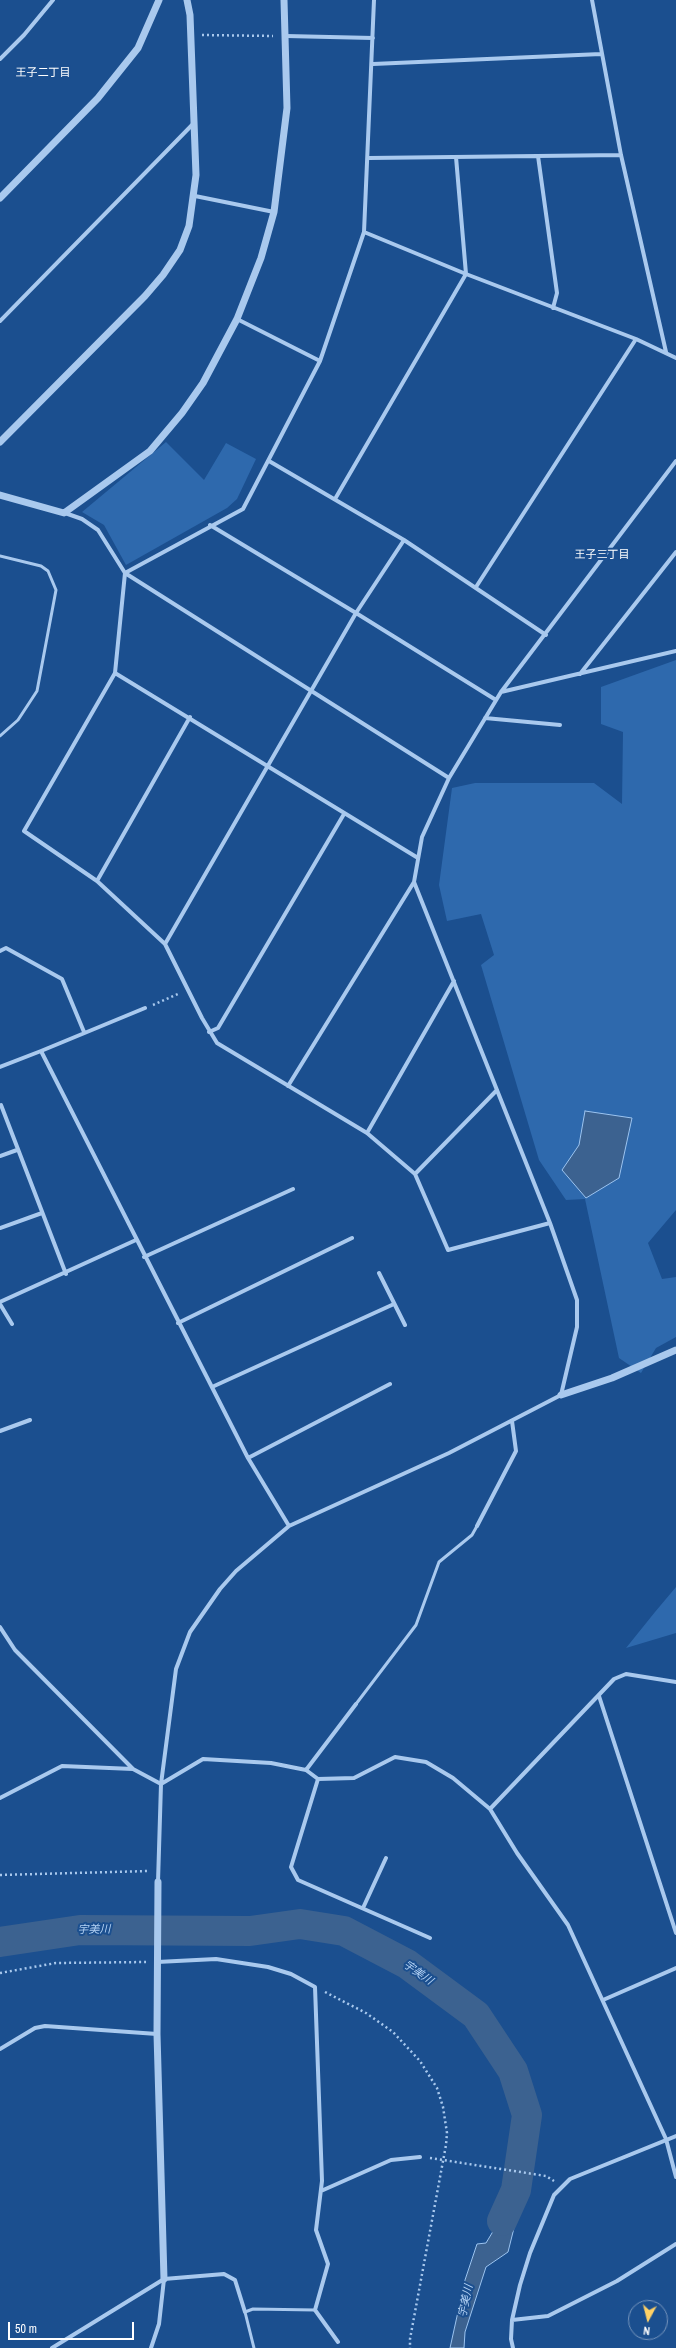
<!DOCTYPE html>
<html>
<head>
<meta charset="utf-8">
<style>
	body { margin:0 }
	#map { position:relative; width:676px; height:2348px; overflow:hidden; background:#1b4f8f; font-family:"Archivo Narrow",sans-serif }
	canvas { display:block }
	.north { position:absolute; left:628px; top:2300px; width:40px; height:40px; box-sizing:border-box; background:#1b4f8f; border:1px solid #7695bc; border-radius:50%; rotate:187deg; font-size:11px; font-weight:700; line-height:16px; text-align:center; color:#fff }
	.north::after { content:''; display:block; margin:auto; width:14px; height:18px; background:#ffd166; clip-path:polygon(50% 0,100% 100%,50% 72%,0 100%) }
	.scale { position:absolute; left:8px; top:2322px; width:126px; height:18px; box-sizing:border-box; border:2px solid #fff; border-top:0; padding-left:5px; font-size:12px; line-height:14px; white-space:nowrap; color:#fff; -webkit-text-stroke:3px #1b4f8f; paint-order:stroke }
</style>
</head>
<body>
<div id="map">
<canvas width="676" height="2348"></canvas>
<div class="north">N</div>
<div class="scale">50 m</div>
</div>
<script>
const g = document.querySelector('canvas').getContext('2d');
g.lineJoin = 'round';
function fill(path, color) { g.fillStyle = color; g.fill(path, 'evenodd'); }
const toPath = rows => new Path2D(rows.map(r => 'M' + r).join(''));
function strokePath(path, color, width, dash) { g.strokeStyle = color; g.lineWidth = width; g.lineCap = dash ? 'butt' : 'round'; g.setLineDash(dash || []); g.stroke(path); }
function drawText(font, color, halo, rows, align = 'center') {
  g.font = font + ' "Archivo Narrow","Noto Sans JP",sans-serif'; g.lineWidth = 4; g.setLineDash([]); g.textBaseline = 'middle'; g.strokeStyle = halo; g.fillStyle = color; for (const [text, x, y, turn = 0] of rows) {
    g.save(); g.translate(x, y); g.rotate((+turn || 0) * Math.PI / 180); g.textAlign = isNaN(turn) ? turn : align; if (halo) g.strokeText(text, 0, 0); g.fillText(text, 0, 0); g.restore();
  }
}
fill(toPath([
	[166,442,204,480,226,443,256,459,237,499,227,508,126,565,104,525,82,512],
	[676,660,676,1210,648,1243,662,1279,676,1277,676,1337,656,1348,641,1373,619,1358,585,1199,566,1200,539,1160,481,965,494,955,481,914,447,921,439,885,452,788,475,783,594,783,622,804,623,732,601,724,601,687],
	[676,1587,676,1633,626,1648,655,1612]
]), '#2e69ad');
const water = toPath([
	[585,1111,632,1118,619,1178,586,1198,562,1170,579,1145,585,1111],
	[511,2181,525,2184,508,2252,486,2267,465,2332,464,2348,450,2348,465,2280,477,2244,486,2243,495,2228,511,2181]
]);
fill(water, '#3c6290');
strokePath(water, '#9cc4f0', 1);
strokePath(toPath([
	[0,1942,80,1930,250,1931,300,1924,344,1931,407,1964,476,2015,513,2071,527,2115,516,2190,502,2221]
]), '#3c6290', 30);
strokePath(toPath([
	[202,35,273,36],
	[153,1005,180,993],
	[0,1875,149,1871],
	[0,1973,56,1963,146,1962],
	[325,1992,366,2013,393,2032,420,2061,437,2088,443,2107,447,2133,446,2145,410,2339,410,2348],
	[430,2158,546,2176,554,2181]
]), '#a9c9ee', 2.5, [2, 3]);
strokePath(toPath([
	[0,556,41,566,48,571,56,590,37,691,18,720,0,736],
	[356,1704,416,1625,439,1562,472,1535,477,1526],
	[254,2348,245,2312,253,2309,315,2310]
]), '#a9c9ee', 3);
strokePath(toPath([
	[592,0,621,155,666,352],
	[286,36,373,38],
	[0,59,24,35,53,0],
	[373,64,601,54],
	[538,156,557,293,553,308],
	[369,158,621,155],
	[195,196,274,212],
	[364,232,466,274,636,339,676,358],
	[237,319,320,361],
	[0,321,193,124],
	[269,461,404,540,546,635],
	[335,499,466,274,456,157],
	[65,513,82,519,98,530,125,573,449,778],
	[210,525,356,613,496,700],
	[125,573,115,673,24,831,97,881,165,944,202,1018,217,1043,367,1133,415,1174,448,1250,550,1223],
	[125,573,243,509,320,361,364,232,374,0],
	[476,587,636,339],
	[115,673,418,858],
	[580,674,676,552],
	[501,692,676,651],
	[485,718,560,725],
	[97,881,190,717],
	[165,944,356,613,404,540],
	[0,951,6,948,62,979,84,1032],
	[209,1032,218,1028,344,814],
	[41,1051,145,1008],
	[0,1067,41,1051,248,1458,289,1526],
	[288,1086,414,882,422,837,449,778,501,692,676,461],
	[1,1105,66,1274],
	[367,1133,454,981],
	[0,1156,17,1150],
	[415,1174,497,1090],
	[0,1228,42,1213],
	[144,1257,293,1189],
	[379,1273,405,1325],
	[0,1302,136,1240],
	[0,1304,12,1324],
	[178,1323,352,1238],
	[212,1387,394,1304],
	[0,1431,30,1420],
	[248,1458,390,1384],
	[477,1526,516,1451,512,1421],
	[0,1627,15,1650,133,1769,161,1784,203,1759,271,1763,306,1770,318,1779,354,1778,395,1757,426,1762,453,1778,490,1809,517,1853,568,1925,666,2139,676,2177],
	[599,1696,676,1933],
	[306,1770,356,1704],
	[318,1779,291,1867,298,1880,430,1938],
	[0,1798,62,1766,133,1769],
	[490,1809,614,1679,626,1674,676,1682],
	[158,1882,161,1784,176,1669,190,1632,220,1589,236,1571,289,1526,449,1453,561,1395,577,1327,577,1300,550,1223,414,882],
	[363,1908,386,1858],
	[157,1962,216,1959,268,1967,291,1974,315,1987,322,2181,316,2230,328,2264,315,2310,338,2342],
	[603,2000,676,1968],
	[0,2049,35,2028,45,2026,157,2034],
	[321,2191,391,2160,420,2157],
	[512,2320,548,2316,617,2281,676,2244],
	[52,2348,164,2279,224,2274,235,2280,245,2312],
	[151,2348,159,2324,164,2279],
	[513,2348,511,2339,512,2320,520,2285,530,2253,554,2195,570,2179,676,2136]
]), '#a9c9ee', 4);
strokePath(toPath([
	[0,198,98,98,138,48,159,0],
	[0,442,145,296,163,275,180,250,189,226,196,175,190,15,187,0],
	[0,495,64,513,150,451,182,413,203,383,237,319,261,258,274,212,287,108,284,0],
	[561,1395,612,1378,676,1350],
	[158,1882,157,2034,164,2279]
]), '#a9c9ee', 7);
drawText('11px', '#fff', '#1b4f8f', [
	["王子二丁目",43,73],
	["王子三丁目",602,555]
]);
drawText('italic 11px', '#b5d3f5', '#1b4f8f', [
	["宇美川",94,1930,-1],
	["宇美川",418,1973,35],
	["宇美川",466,2301,-78]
]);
</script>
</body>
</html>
